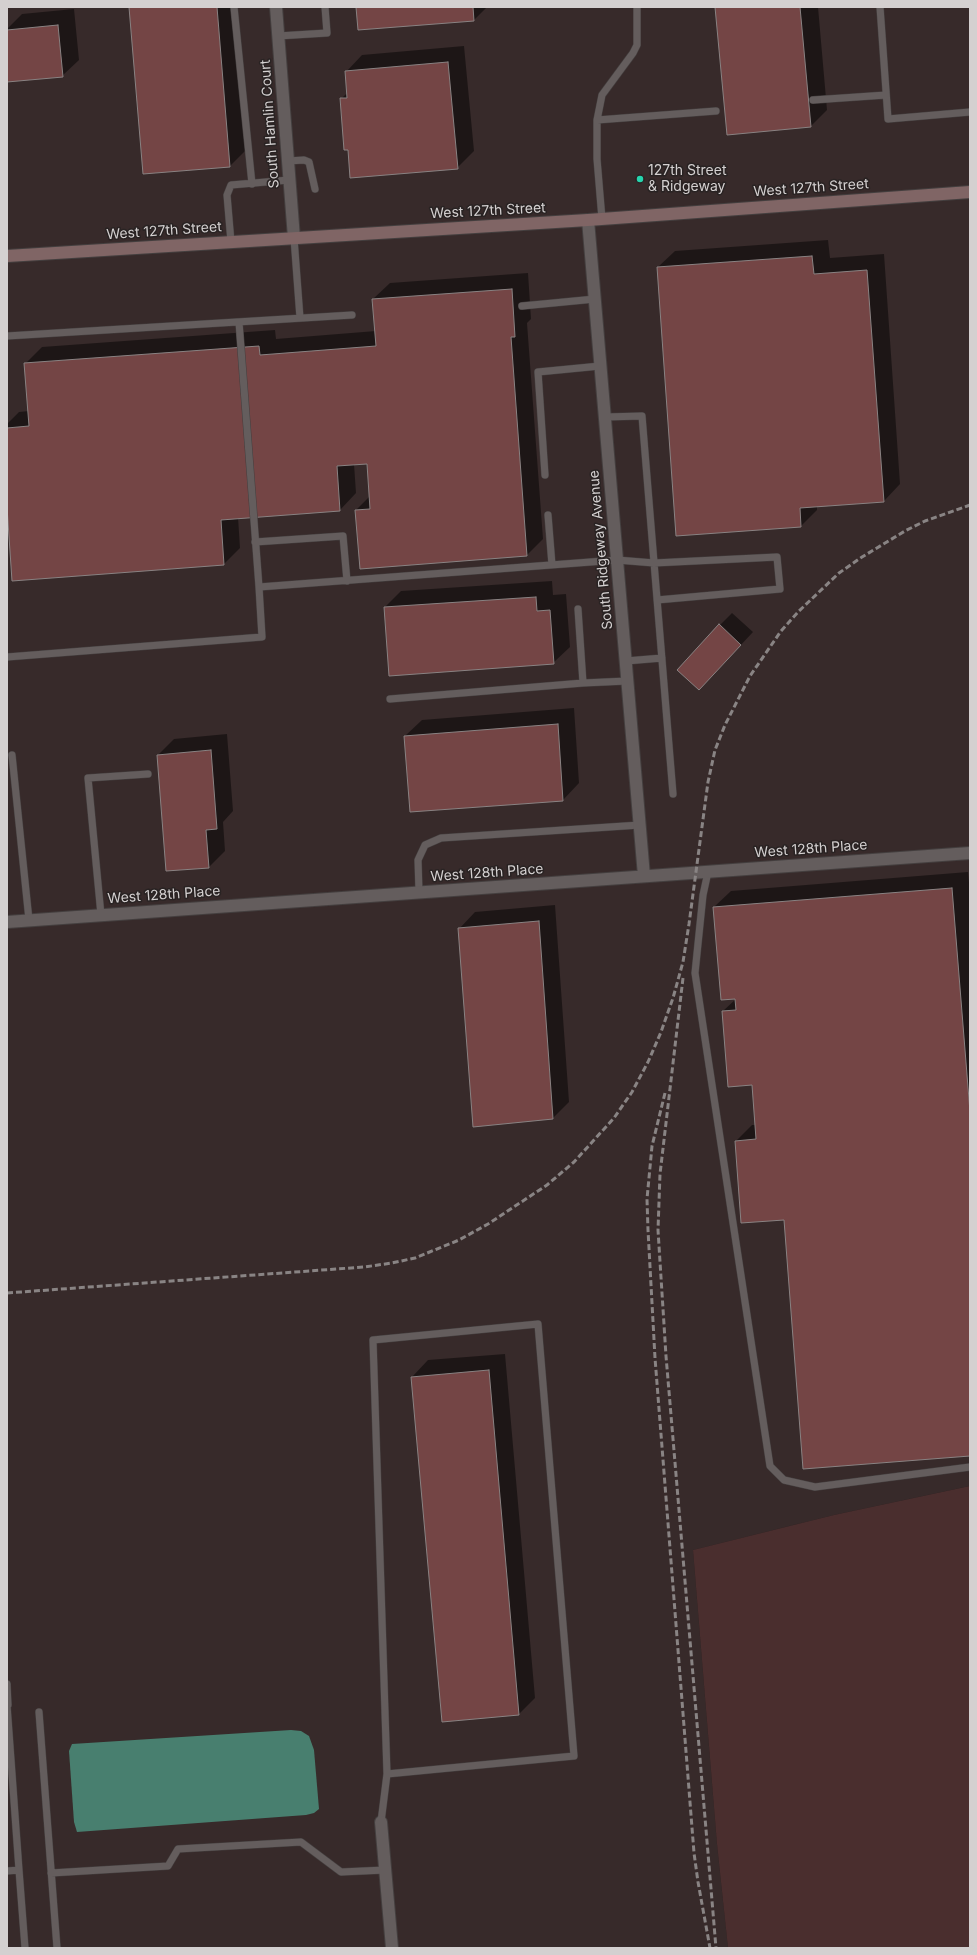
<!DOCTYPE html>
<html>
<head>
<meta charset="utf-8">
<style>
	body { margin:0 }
	#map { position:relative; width:977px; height:1955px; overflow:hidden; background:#292323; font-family:Inter,sans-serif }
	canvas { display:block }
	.frame { position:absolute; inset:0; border:8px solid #d4d0d0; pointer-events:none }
</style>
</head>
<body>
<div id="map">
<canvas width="977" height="1955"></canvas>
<div class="frame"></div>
</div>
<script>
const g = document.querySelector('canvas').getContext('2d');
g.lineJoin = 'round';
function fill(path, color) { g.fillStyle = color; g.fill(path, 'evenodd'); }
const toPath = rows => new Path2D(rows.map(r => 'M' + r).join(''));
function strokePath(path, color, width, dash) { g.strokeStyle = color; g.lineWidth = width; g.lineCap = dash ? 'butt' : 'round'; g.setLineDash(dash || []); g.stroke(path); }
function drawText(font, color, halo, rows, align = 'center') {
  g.font = font + ' Inter,sans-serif'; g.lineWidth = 3; g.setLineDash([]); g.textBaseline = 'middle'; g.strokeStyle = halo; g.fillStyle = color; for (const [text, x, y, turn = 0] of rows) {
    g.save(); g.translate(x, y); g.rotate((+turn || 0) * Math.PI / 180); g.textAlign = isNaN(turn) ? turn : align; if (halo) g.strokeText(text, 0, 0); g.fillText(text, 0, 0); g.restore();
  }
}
fill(toPath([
	[7,7,970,7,970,1486,834,1515,693,1550,717,1844,728,1948,7,1948]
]), '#372a2a');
fill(toPath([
	[970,1486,970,1948,728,1948,717,1844,693,1550,834,1515]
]), '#4a2e2e');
fill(toPath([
	[291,1730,301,1731,309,1736,314,1750,319,1809,314,1813,306,1815,77,1832,74,1822,69,1751,72,1744]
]), '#487f6f');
fill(toPath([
	[130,7,234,7,246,150,230,166],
	[357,7,487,7,474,20,359,29],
	[716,7,818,7,827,110,811,126],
	[74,9,79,60,62,76,7,81,7,29,22,14],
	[464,46,474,151,457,168,349,149,341,99,348,92,346,72,362,55],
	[828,240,830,258,884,254,900,484,884,501,817,506,817,510,801,526,658,267,675,251],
	[528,273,531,319,527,323,543,539,527,555,356,510,370,496,367,463,354,464,356,493,340,510,238,517,240,548,224,564,7,493,7,424,19,412,29,411,25,364,42,347,275,330,276,339,376,331,373,299,390,283],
	[552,581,553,595,566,594,570,647,553,663,385,607,401,591],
	[732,613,753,632,711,677,720,625],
	[574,708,579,783,563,800,411,811,405,736,422,720],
	[227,734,233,811,223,822,225,851,209,867,158,755,174,739],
	[968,872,970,893,970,1455,785,1218,736,1141,752,1125,756,1125,752,1084,723,1011,737,998,714,907,731,891],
	[555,905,569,1102,553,1118,474,1126,459,929,475,912],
	[505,1354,535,1698,519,1714,442,1721,412,1377,428,1360]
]), '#0007');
const building = toPath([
	[129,7,217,7,230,167,143,174,129,7],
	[356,7,473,7,474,21,358,30,356,7],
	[715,7,800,7,811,127,727,135,715,7],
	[58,25,63,77,7,82,7,30,58,25],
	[448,62,458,169,350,178,348,150,344,150,340,98,347,98,345,71,448,62],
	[812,256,814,274,867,270,884,502,800,508,801,527,676,536,657,267,812,256],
	[512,289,515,337,511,337,527,556,360,569,355,510,370,509,367,464,337,466,340,511,221,520,224,565,12,581,7,507,7,428,29,426,24,363,259,346,260,355,376,346,372,299,512,289],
	[536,597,537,611,550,610,554,664,389,676,384,607,536,597],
	[719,624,741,645,699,690,677,670,719,624],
	[558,724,563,801,410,812,404,736,558,724],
	[211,750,217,829,206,830,209,868,166,871,157,755,211,750],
	[952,888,970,1112,970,1456,803,1469,784,1220,741,1223,735,1141,756,1139,752,1085,728,1087,722,1011,736,1010,735,999,721,1000,713,907,952,888],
	[539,921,553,1119,473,1127,458,928,539,921],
	[489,1370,519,1715,442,1722,411,1377,489,1370]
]);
fill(building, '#744545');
strokePath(building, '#898282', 1);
const service = toPath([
	[234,7,252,184],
	[880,7,888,119,970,112],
	[278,36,327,33,325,7],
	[813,100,886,95],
	[597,120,716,111],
	[288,161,304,160,309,162,315,189],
	[602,219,597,159,597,120,602,95,633,53,637,45,637,7],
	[294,238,300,318],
	[231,242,227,195,231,185,289,180],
	[522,306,595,299],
	[239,322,259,587,617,560,654,563,777,557,780,589,657,600],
	[7,336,352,315],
	[605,417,642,416,673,794],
	[545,475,538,372,600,366],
	[548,515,552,565],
	[255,542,343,536,347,581],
	[578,609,583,683,627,681],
	[7,657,262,637,259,587],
	[626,661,662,658],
	[390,699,583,683],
	[12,755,29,920],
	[708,872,703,895,695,973,770,1466,784,1480,815,1487,970,1467],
	[419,892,418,860,425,845,441,838,640,825],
	[101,915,88,778,148,774],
	[7,1684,8,1705],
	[7,1705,19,1870],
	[39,1712,57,1948],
	[381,1822,387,1774,373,1340,538,1324,574,1756,387,1774],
	[7,1871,19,1870,25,1948],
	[51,1873,168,1866,178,1849,301,1842,341,1872,385,1870]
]);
const minor = toPath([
	[276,7,294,238],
	[588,220,644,876],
	[7,922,970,853],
	[381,1822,392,1948]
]);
const secondary = toPath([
	[7,256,588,220,970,192]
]);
strokePath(service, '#443f3f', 8);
strokePath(minor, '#443f3f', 14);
strokePath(secondary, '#443f3f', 14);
strokePath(service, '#645d5d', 7);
strokePath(minor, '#645d5d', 12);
strokePath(secondary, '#806565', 12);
strokePath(toPath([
	[683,978,660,1174,658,1230,666,1356,716,1948],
	[665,1093,652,1146,647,1199,648,1230,655,1358,694,1853,698,1882,710,1948],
	[7,1293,364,1267,392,1263,415,1258,459,1240,488,1224,547,1185,574,1162,614,1118,632,1092,648,1062,661,1032,673,998,683,962,689,924,708,782,715,750,725,725,750,676,781,631,799,611,839,573,862,557,905,531,925,521,970,505]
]), '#898484', 3, [6, 3]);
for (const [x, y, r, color] of [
	[640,179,4,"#26d5ae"]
]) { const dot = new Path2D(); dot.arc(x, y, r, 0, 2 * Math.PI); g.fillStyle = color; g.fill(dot); strokePath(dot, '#292323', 1.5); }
drawText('14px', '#d4d0d0', '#292323', [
	["South Hamlin Court",270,124,-94],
	["West 127th Street",811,188,-4],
	["West 127th Street",488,211,-3],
	["West 127th Street",164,231,-4],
	["South Ridgeway Avenue",601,550,-95],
	["West 128th Place",811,849,-4],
	["West 128th Place",487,873,-4],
	["West 128th Place",164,895,-4]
]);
drawText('14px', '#d4d0d0', '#292323', [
	["127th Street",648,171],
	["& Ridgeway",648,187]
], 'left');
</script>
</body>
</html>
